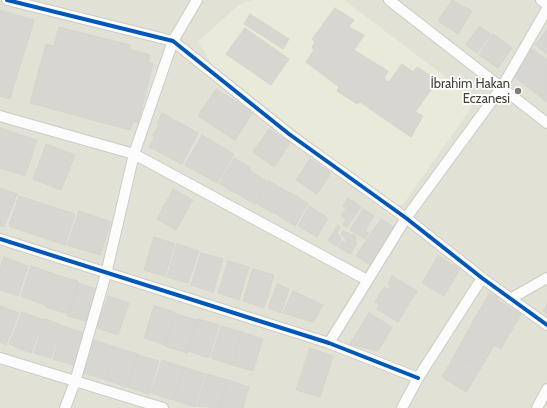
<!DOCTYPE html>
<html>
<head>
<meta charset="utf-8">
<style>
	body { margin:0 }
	canvas { display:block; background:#edede8 }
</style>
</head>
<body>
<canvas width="547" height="408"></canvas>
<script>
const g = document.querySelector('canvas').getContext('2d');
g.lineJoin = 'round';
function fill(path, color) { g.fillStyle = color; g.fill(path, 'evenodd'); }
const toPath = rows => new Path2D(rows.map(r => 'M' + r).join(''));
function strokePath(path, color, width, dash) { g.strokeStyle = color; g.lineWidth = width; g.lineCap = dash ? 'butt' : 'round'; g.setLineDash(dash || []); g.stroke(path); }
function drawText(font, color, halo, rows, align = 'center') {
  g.font = font + ' Cabin,sans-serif'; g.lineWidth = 3.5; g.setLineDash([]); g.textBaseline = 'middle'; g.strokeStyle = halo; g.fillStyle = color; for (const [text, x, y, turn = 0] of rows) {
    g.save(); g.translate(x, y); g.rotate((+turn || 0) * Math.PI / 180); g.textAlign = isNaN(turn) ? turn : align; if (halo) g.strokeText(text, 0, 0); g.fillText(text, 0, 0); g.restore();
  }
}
fill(toPath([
	[0,0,547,0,547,408,0,408]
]), '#e1e1d5');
fill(toPath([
	[254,0,344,0,471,96,475,102,403,205,393,206,211,64,198,41,240,4]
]), '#eaeadb');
const building = toPath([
	[452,0,472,11,458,34,438,21,452,0],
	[335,8,354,20,349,27,364,35,354,50,388,71,384,79,389,82,402,64,413,72,417,67,438,81,415,112,423,116,411,137,360,102,357,104,337,91,339,87,306,62,314,50,312,48,315,42,312,39,335,8],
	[0,10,34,20,10,99,0,96,0,10],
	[250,14,289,39,283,49,244,24,250,14],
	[479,26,491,34,477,53,466,45,479,26],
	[59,27,130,45,129,49,150,55,148,62,153,64,138,123,133,121,130,130,30,103,46,44,54,46,59,27],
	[245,28,289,59,271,85,226,54,245,28],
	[547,29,547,54,535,45,547,29],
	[493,34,512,48,498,68,479,55,493,34],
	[531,48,547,60,547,102,513,76,531,48],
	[216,89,253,112,235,140,198,116,216,89],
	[162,113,198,133,182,164,149,147,155,137,153,136,159,124,157,123,162,113],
	[0,128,37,140,25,176,0,168,0,128],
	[269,129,290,143,274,167,253,152,269,129],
	[202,135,234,154,217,183,185,165,202,135],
	[46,144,75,155,61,190,33,179,46,144],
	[234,158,250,167,235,193,219,183,234,158],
	[310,159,331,173,317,194,296,180,310,159],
	[249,170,268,182,255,204,236,193,249,170],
	[269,181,288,192,275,214,256,203,269,181],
	[0,188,17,194,4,227,0,226,0,188],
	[173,189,193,200,176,230,157,219,173,189],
	[289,192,308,203,295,226,276,214,289,192],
	[19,196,75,214,65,245,9,226,19,196],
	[348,198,361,207,347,227,343,225,346,219,341,216,346,209,343,206,348,198],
	[309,206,328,218,317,237,298,226,309,206],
	[363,209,374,216,365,231,369,233,365,239,350,230,363,209],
	[79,211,111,222,100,255,67,245,79,211],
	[381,219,397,229,374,267,356,256,381,219],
	[338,225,340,227,337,233,341,239,336,246,328,241,338,225],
	[343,231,356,236,355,242,357,243,350,254,338,247,342,241,346,243,347,241,345,240,346,238,341,235,343,231],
	[154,237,175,244,165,276,144,270,154,237],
	[177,244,199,251,188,283,167,277,177,244],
	[201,253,223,259,213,292,191,285,201,253],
	[438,256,460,269,444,296,422,283,438,256],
	[4,257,28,266,18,296,0,290,0,269,4,257],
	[228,261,249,267,239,300,218,293,228,261],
	[31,266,55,274,45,305,21,296,31,266],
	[253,269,274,275,264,308,243,301,253,269],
	[56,275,78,281,68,314,46,307,56,275],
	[392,276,417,291,398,322,377,309,380,305,375,302,384,287,389,290,391,286,388,284,392,276],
	[78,283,99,290,89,322,68,316,78,283],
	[277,284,289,289,281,313,268,308,277,284],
	[293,291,323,305,313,322,283,313,293,291],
	[490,292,498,297,497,300,521,314,511,332,478,313,490,292],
	[108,296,129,303,118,335,97,328,108,296],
	[547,304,547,314,543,311,547,304],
	[0,306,19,313,6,345,0,342,0,306],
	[154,306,175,312,165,345,144,338,154,306],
	[22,312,44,320,31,353,9,344,22,312],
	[369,313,392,327,378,351,350,344,369,313],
	[176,314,197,320,187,353,165,346,176,314],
	[477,314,510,332,501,349,468,331,477,314],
	[45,319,62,325,51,358,34,353,45,319],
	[198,319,219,325,209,358,188,351,198,319],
	[63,326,84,333,74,365,53,359,63,326],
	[221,326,242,332,232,365,211,358,221,326],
	[468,331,494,345,481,368,455,354,468,331],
	[242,332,263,339,253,371,232,365,242,332],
	[94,340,115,347,105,380,84,373,94,340],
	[116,348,138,354,127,387,106,380,116,348],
	[310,348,333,356,320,397,296,390,310,348],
	[455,354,481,368,466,392,442,377,455,354],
	[138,355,159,361,149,394,128,387,138,355],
	[162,360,183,367,173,400,151,393,162,360],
	[184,367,205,374,195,407,174,400,184,367],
	[207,374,228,380,219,408,197,406,207,374],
	[228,380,249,387,243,408,219,408,228,380]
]);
fill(building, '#d7d6d1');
strokePath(building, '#d5d5ce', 1);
const street = toPath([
	[7,0,173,41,289,134,406,218,482,278,547,325],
	[389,0,547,123],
	[541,0,547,5],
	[0,116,134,154,367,280],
	[0,239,329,343,418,378],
	[510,299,547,278],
	[329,343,406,218,502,87,547,9],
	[0,358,163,408],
	[65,408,75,382,106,274,134,154,173,41,197,0],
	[402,408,418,378,482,278],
	[537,408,547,389]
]);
strokePath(street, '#cbcbc6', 12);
strokePath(street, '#fcfcfc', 10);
strokePath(toPath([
	[7,0,173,41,289,134,406,218,482,278,547,325],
	[0,239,329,343,418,378]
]), '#0057b8', 4);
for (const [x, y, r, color] of [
	[518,91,4,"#7e7d74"]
]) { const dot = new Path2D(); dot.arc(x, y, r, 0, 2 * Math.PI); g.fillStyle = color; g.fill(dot); strokePath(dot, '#fff', 1.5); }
drawText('13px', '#424035', '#fff', [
	["İbrahim Hakan",510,84],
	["Eczanesi",510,99]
], 'right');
</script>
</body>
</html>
